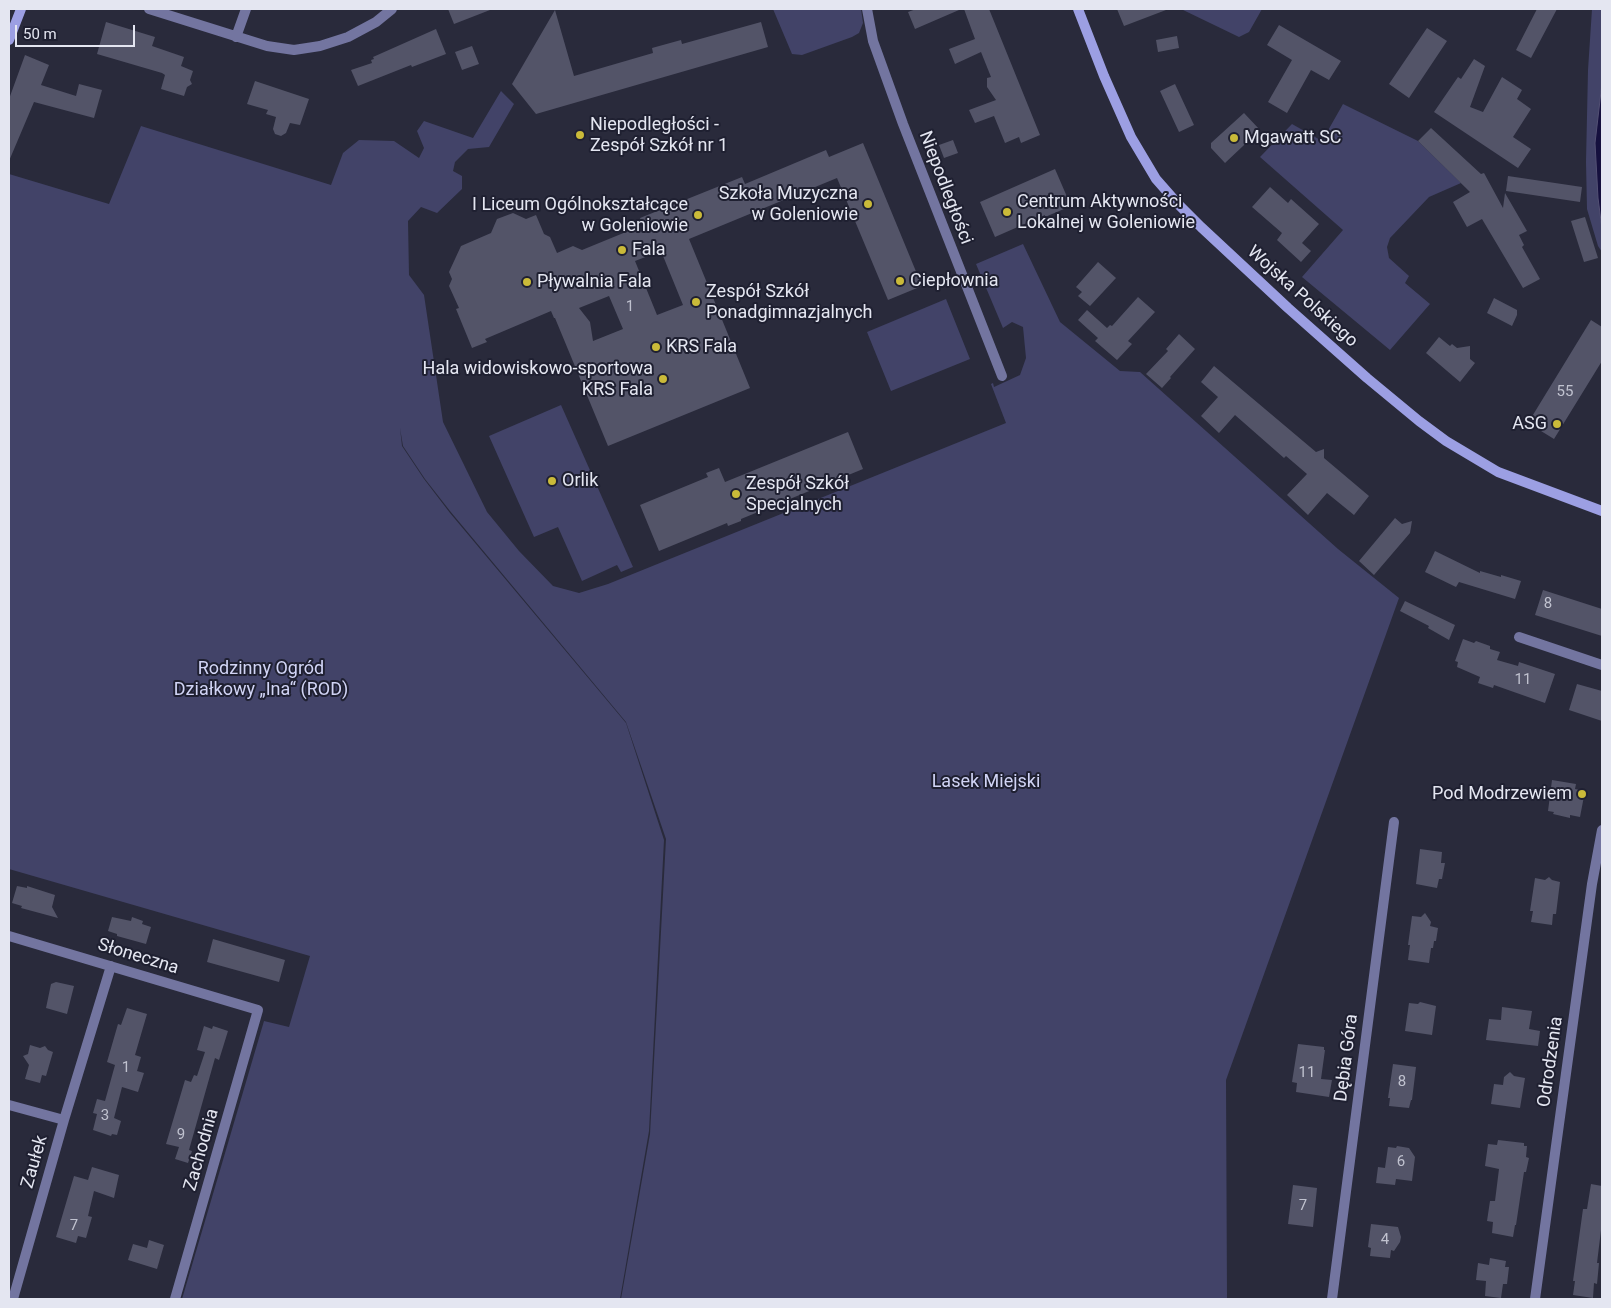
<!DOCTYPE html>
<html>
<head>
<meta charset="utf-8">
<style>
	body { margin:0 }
	#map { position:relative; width:1611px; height:1308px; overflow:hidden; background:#292a3b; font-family:Roboto,sans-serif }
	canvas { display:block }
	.frame { position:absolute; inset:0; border:10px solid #e4e6f1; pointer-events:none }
	.scale { position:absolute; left:15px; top:25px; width:120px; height:22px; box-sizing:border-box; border:2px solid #e4e6f1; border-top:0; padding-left:6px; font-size:15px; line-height:18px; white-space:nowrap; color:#e4e6f1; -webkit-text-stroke:4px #1f2031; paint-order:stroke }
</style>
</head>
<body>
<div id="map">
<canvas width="1611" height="1308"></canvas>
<div class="frame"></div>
<div class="scale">50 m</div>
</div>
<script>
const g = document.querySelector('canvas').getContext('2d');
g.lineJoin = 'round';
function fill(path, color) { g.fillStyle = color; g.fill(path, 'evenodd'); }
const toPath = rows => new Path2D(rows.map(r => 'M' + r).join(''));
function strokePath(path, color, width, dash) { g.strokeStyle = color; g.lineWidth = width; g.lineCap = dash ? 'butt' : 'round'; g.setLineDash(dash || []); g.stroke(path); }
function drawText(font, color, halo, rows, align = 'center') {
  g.font = font + ' Roboto,sans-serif'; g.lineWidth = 4; g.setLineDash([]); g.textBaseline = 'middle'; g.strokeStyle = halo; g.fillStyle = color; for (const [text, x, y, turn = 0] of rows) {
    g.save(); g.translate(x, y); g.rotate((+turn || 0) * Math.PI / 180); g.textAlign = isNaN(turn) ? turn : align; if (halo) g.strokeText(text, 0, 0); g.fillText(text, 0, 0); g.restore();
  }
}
fill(toPath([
	[773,9,861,9,863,23,859,33,852,37,802,55,792,54],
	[1181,9,1262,9,1249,32,1239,37],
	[1592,9,1602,9,1602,252,1598,246,1587,209,1586,162,1588,70],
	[501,91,514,104,489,147,468,149,455,162,453,171,462,176,462,189,437,213,421,207,408,221,409,275,424,295,443,422,487,512,519,551,553,586,579,593,608,584,1006,423,991,384,993,383,994,387,1020,375,1026,358,1023,327,1012,322,1003,328,976,264,1023,244,1060,322,1120,371,1140,372,1338,549,1399,598,1226,1080,1227,1299,621,1299,650,1134,666,839,626,722,450,511,425,479,403,446,400,428,402,446,424,479,450,513,626,723,664,840,649,1131,620,1299,182,1299,264,1021,289,1027,310,956,9,869,9,174,109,204,141,126,331,185,343,153,359,140,394,141,419,158,424,148,417,131,424,121,473,138],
	[1343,104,1418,141,1461,183,1429,197,1390,238,1387,247,1389,258,1409,276,1405,283,1430,304,1390,350,1302,277,1343,230,1260,157,1292,124,1322,141],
	[946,299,970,359,891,391,867,332],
	[561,405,633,567,621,572,617,565,582,581,558,527,534,537,489,436]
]), '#424368');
const water = toPath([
	[1602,83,1602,229,1598,198,1595,143,1602,83]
]);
fill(water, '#15103e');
strokePath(water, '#535074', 1);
fill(toPath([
	[448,9,490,9,490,10,454,24],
	[916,9,959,9,959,10,915,29,908,12],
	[964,9,989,9,1040,135,1021,143,1019,137,1005,143,994,116,975,123,969,110,996,100,987,87,987,78,991,77,981,52,955,64,949,49,975,39],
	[1117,9,1166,9,1166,10,1124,26],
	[1537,9,1557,9,1531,58,1516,50],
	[555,10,574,76,653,53,652,48,681,40,682,44,761,22,768,47,536,114,512,84],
	[106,22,155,37,152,46,184,57,181,66,193,71,190,80,192,84,187,87,184,96,161,89,165,75,162,73,97,54],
	[1279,25,1341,61,1329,80,1311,70,1287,113,1268,102,1292,60,1267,45],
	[1427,28,1447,41,1409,98,1389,84],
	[436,29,446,54,412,67,411,65,358,86,351,70,372,63,371,60,374,59,373,57],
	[1177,36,1179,48,1158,52,1156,40],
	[472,46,479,64,462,70,455,52],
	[25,55,49,65,41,85,76,96,79,84,102,90,94,118,34,102,9,161,9,99],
	[1474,59,1485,66,1470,107,1483,112,1502,77,1522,90,1517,99,1531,109,1513,137,1531,149,1518,168,1434,112,1458,77,1461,79],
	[255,81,309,99,300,125,290,123,286,133,281,136,275,134,273,129,276,117,266,114,268,110,247,104],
	[1175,84,1194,125,1179,132,1160,91],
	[1244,113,1260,130,1225,163,1211,148,1211,143],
	[1431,128,1481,174,1484,173,1503,208,1505,193,1527,231,1519,235,1524,245,1522,247,1540,279,1523,288,1482,219,1467,227,1453,202,1470,192,1418,141],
	[953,140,958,153,944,158,939,145],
	[863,143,922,286,888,300,837,178,689,239,750,388,608,446,555,318,554,318,551,311,485,339,487,342,472,348,456,309,459,308,449,286,452,279,449,272,461,246,491,233,497,219,513,213,526,219,536,215,544,234,550,237,557,253,573,246,582,250,643,225,640,218,742,177,745,184,826,150,829,157],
	[661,251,683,305,657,315,635,261],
	[609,296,623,329,593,341,590,322,579,308],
	[1055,169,1071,206,1045,217,1045,215,995,237,980,202],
	[1508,176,1582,187,1580,202,1506,191],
	[1270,187,1288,203,1291,199,1319,224,1302,243,1311,251,1301,262,1277,240,1282,233,1252,207],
	[1585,217,1598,258,1584,262,1571,221],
	[1098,262,1116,278,1090,306,1078,296,1082,292,1076,287],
	[1138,297,1155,312,1128,341,1132,344,1117,360,1095,341,1098,338,1078,320,1087,310,1107,328,1110,325,1112,326],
	[1494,298,1517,310,1517,315,1512,326,1487,313],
	[1591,320,1602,327,1602,361,1554,439,1528,423],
	[1179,334,1195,349,1170,377,1171,378,1162,388,1146,374,1168,351,1166,349],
	[1439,337,1450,346,1452,344,1457,348,1470,346,1470,359,1475,363,1460,382,1426,353],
	[1214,366,1316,452,1324,449,1324,458,1369,496,1354,515,1327,493,1308,515,1287,495,1307,474,1286,456,1284,458,1235,415,1219,433,1201,416,1218,397,1201,382],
	[848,432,863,469,741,519,741,521,728,526,727,523,659,551,640,505,708,477,706,473,719,468,725,482],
	[1395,518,1402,524,1412,521,1410,533,1374,575,1359,561],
	[1435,551,1480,573,1480,571,1501,577,1501,575,1521,581,1515,599,1459,582,1456,587,1425,572],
	[1543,590,1602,609,1602,636,1535,615],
	[1405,601,1455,625,1449,640,1428,628,1429,626,1400,611],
	[1463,639,1474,643,1476,641,1490,646,1490,649,1500,652,1497,660,1518,666,1519,662,1555,674,1545,703,1494,685,1493,688,1478,683,1480,677,1457,667,1458,662,1455,661],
	[1577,684,1602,691,1602,721,1569,710],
	[1552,780,1576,784,1575,789,1585,791,1580,817,1570,815,1570,818,1553,814,1554,812,1548,811],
	[1420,849,1442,852,1441,863,1445,863,1442,879,1439,879,1437,888,1416,884],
	[1549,877,1552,880,1560,882,1556,914,1553,914,1552,925,1531,922,1533,911,1530,911,1535,878,1545,880],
	[17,886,27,888,27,886,55,895,52,907,58,918,21,908,22,906,12,903],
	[1425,913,1431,922,1430,926,1438,928,1436,941,1434,941,1433,948,1431,948,1429,963,1408,960,1410,945,1408,945,1412,916,1421,917],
	[112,917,131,921,132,917,143,921,142,924,151,927,146,944,117,936,117,934,108,931],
	[213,939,285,960,279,982,207,962],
	[56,982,74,986,67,1014,46,1008,51,984],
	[1420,1002,1436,1006,1432,1035,1405,1031,1409,1003,1418,1004],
	[1502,1007,1532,1011,1529,1029,1540,1031,1538,1046,1486,1040,1489,1019,1501,1020],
	[127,1008,147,1014,135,1055,141,1057,137,1071,144,1073,138,1092,122,1087,114,1118,121,1121,117,1135,112,1134,111,1136,93,1130,97,1114,93,1113,97,1099,105,1101,115,1065,107,1062,118,1024,121,1025],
	[204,1026,212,1029,213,1026,228,1031,219,1060,215,1058,189,1150,192,1151,188,1163,175,1159,179,1147,166,1144,185,1080,191,1082,194,1075,197,1076,205,1052,197,1050],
	[1298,1044,1324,1047,1324,1050,1325,1050,1321,1079,1332,1080,1329,1097,1296,1092,1297,1083,1292,1082],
	[30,1045,40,1048,45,1046,48,1050,53,1052,46,1076,42,1075,40,1083,25,1079,29,1065,23,1056,28,1054],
	[1393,1064,1416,1067,1412,1100,1411,1100,1409,1108,1389,1106,1390,1098,1388,1098],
	[1510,1072,1514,1076,1525,1078,1520,1108,1491,1104,1494,1084,1503,1085,1504,1077],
	[1498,1140,1524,1143,1524,1146,1527,1146,1526,1157,1529,1158,1526,1172,1524,1172,1516,1225,1515,1225,1513,1237,1492,1233,1493,1222,1487,1221,1490,1201,1495,1201,1499,1169,1485,1166,1488,1144,1497,1145],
	[1397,1146,1409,1148,1415,1157,1412,1181,1396,1179,1395,1185,1376,1183,1378,1167,1385,1168,1388,1147,1396,1148],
	[92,1167,119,1175,114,1198,94,1191,88,1216,92,1217,86,1238,78,1236,76,1243,56,1237,74,1176,88,1180],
	[1591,1184,1602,1186,1602,1222,1597,1263,1599,1263,1597,1284,1594,1283,1593,1298,1573,1295,1575,1281,1573,1281,1583,1209,1587,1209],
	[1293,1185,1317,1188,1313,1227,1288,1224],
	[1371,1224,1398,1227,1401,1237,1400,1242,1394,1251,1391,1250,1390,1258,1370,1256,1371,1248,1368,1247],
	[149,1240,164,1245,157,1269,128,1260,133,1244,147,1248],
	[1490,1258,1506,1261,1505,1267,1509,1267,1507,1284,1503,1284,1501,1298,1485,1296,1486,1281,1476,1280,1478,1263,1489,1265]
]), '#535468');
strokePath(toPath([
	[149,9,267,46,294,50,320,46,348,37,376,22,392,9],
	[867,9,873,41,903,124,1002,376],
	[236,37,246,9],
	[1519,637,1602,665],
	[9,936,258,1010,175,1299],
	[9,1105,64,1120],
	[13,1299,64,1120,111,966],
	[1332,1299,1394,822],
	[1535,1299,1592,884,1602,830]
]), '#7375a0', 10);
strokePath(toPath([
	[1078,9,1104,76,1131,137,1156,179,1178,204,1201,227,1288,308,1367,378,1419,421,1446,441,1498,472,1602,511],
	[9,40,21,9]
]), '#9c9fe3', 10);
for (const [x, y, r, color] of [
	[580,135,5,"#caba39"],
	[1234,138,5,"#caba39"],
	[868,204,5,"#caba39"],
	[1007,212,5,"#caba39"],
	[698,215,5,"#caba39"],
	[622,250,5,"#caba39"],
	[900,281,5,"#caba39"],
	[527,282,5,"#caba39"],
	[696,302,5,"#caba39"],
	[656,347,5,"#caba39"],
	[663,379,5,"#caba39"],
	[1557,424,5,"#caba39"],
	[552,481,5,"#caba39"],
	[736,494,5,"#caba39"],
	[1582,794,5,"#caba39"]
]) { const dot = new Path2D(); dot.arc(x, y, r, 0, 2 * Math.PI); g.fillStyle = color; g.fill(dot); strokePath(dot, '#1f2031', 2); }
drawText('15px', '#c0c2cf', null, [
	["1",630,307],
	["55",1565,392],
	["8",1548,604],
	["11",1523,680],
	["1",126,1068],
	["11",1307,1073],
	["8",1402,1082],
	["3",105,1116],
	["9",181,1135],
	["6",1401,1162],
	["7",1303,1206],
	["7",74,1226],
	["4",1385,1240]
]);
drawText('18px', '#e4e6f1', '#1f2031', [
	["Niepodległości -",590,125],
	["Zespół Szkół nr 1",590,146],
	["Mgawatt SC",1244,138],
	["Szkoła Muzyczna",858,194,"right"],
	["w Goleniowie",858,215,"right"],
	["Centrum Aktywności",1017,202],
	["Lokalnej w Goleniowie",1017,223],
	["I Liceum Ogólnokształcące",688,205,"right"],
	["w Goleniowie",688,226,"right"],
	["Fala",632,250],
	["Ciepłownia",910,281],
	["Pływalnia Fala",537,282],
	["Zespół Szkół",706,292],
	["Ponadgimnazjalnych",706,313],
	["KRS Fala",666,347],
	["Hala widowiskowo-sportowa",653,369,"right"],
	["KRS Fala",653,390,"right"],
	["ASG",1547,424,"right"],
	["Orlik",562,481],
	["Zespół Szkół",746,484],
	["Specjalnych",746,505],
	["Pod Modrzewiem",1572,794,"right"]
], 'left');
drawText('18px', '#e4e6f1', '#1f2031', [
	["Niepodległości",945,188,69],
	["Wojska Polskiego",1302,297,42],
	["Słoneczna",138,957,17],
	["Dębia Góra",1347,1058,-83],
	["Odrodzenia",1551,1062,-82],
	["Zachodnia",202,1150,-74],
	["Zaułek",35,1162,-74]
]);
drawText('18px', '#d1d4f5', '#1f2031', [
	["Rodzinny Ogród",261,669],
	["Działkowy „Ina“ (ROD)",261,690],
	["Lasek Miejski",986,782]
]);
</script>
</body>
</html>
